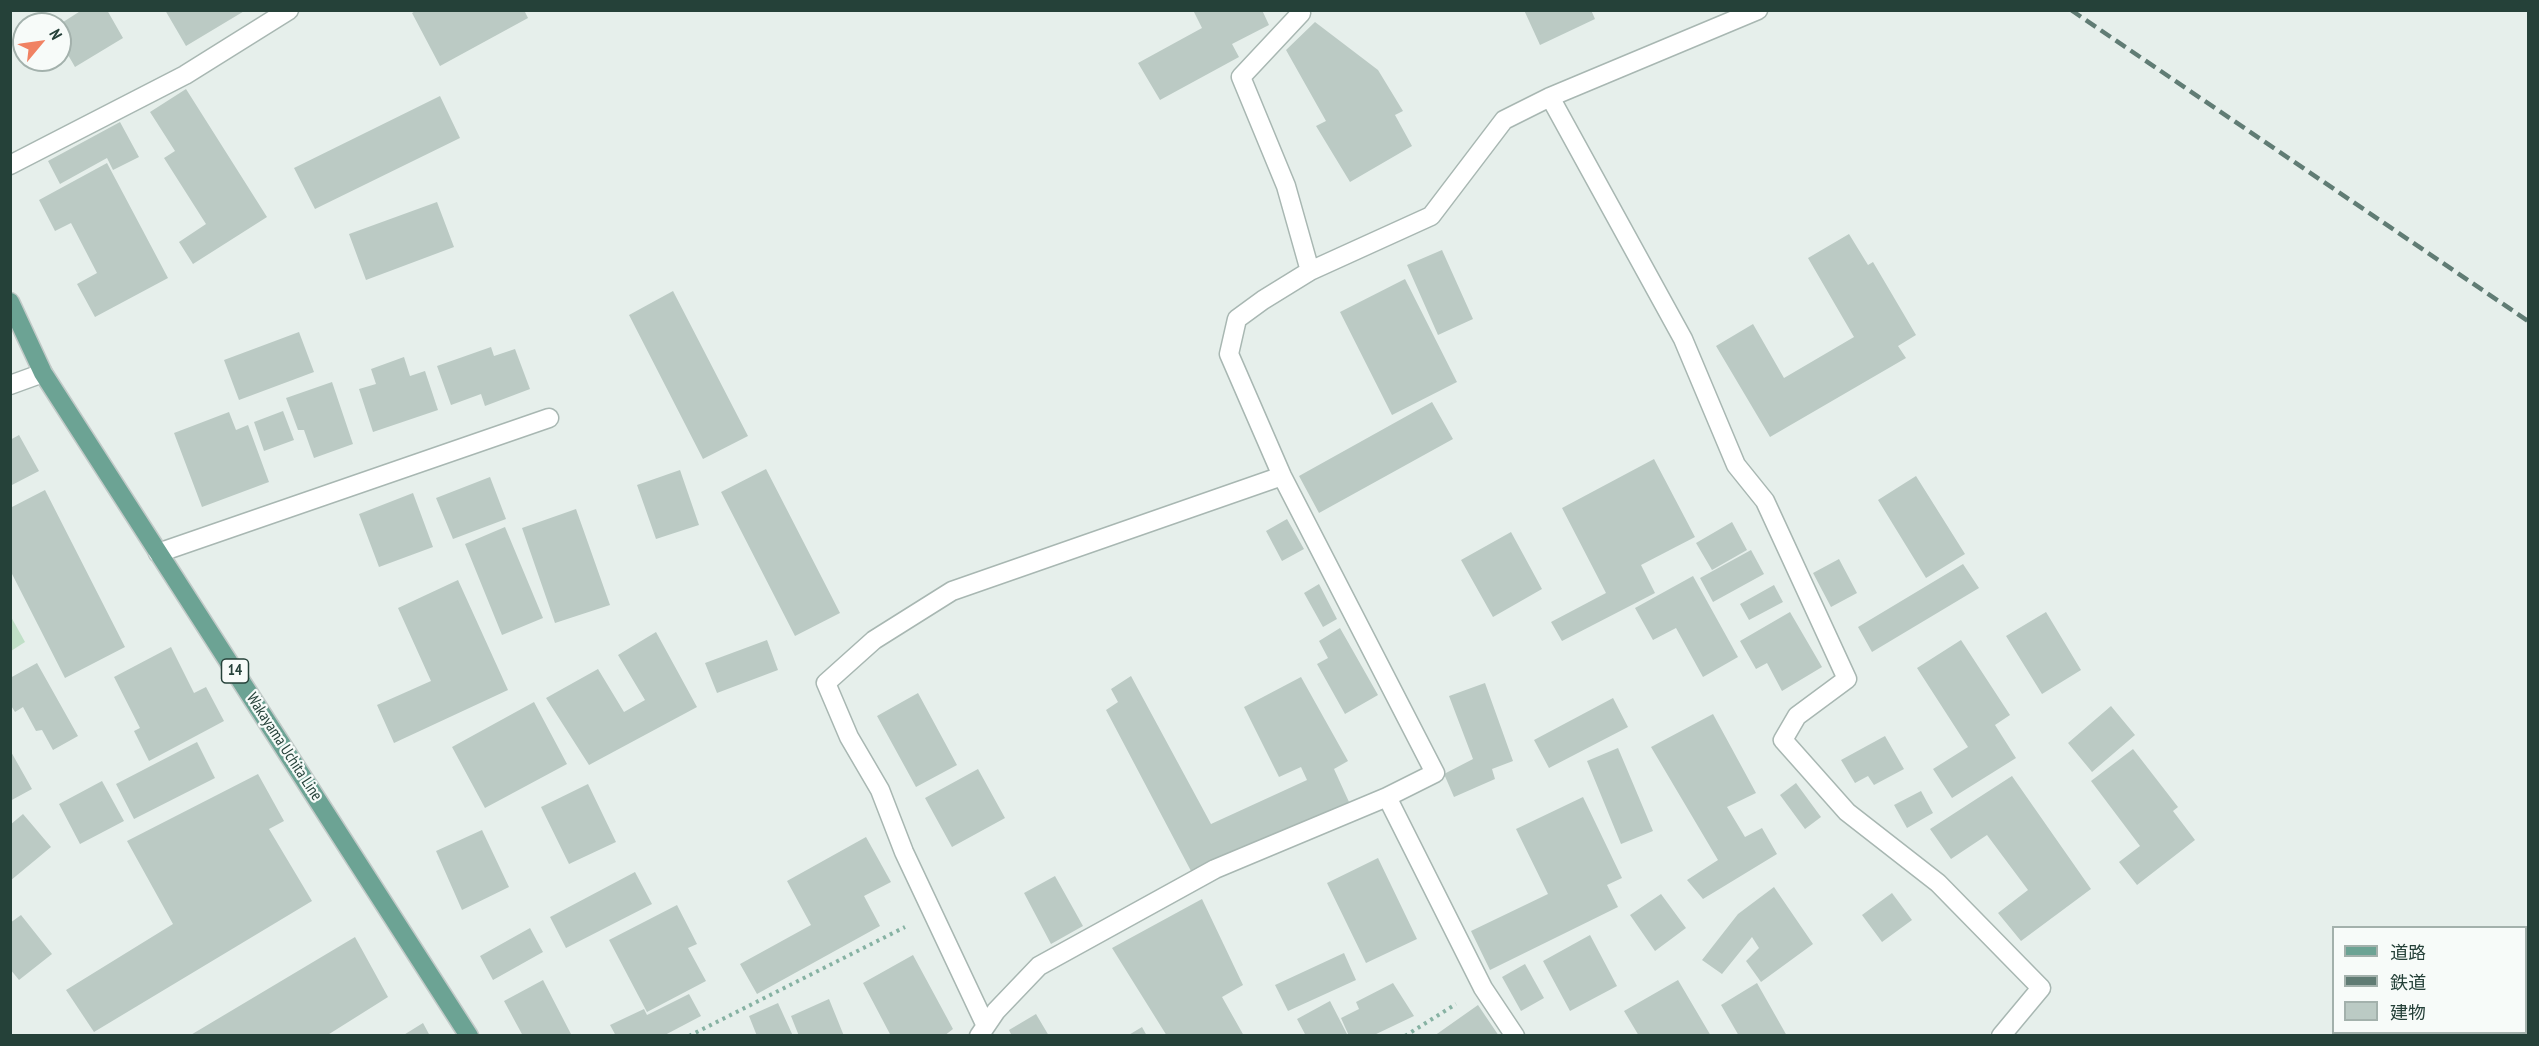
<!DOCTYPE html>
<html>
<head>
<meta charset="utf-8">
<style>
	body { margin:0 }
	#map { position:relative; width:2539px; height:1046px; overflow:hidden; background:#e6efeb; font-family:"PT Sans Narrow","Noto Sans JP",sans-serif }
	canvas { display:block }
	.frame { position:absolute; inset:0; border:12px solid #254139; pointer-events:none }
	.legend { position:absolute; left:2332px; top:926px; width:195px; height:108px; box-sizing:border-box; background:#f7fbf9; border:2px solid #a3b1ac; margin:0; padding:8px 10px; list-style:none; font-size:18px; color:#254139 }
	.legend li { display:flex; align-items:center; gap:12px; height:30px }
	.legend b { width:30px; border:2px solid #a3b1ac }
	.north { position:absolute; left:12px; top:12px; width:60px; height:60px; box-sizing:border-box; background:#f7fbf9; border:2px solid #a3b1ac; border-radius:50%; rotate:61deg; font-size:16px; font-weight:700; line-height:24px; text-align:center; color:#254139 }
	.north::after { content:''; display:block; margin:auto; width:21px; height:27px; background:#f08263; clip-path:polygon(50% 0,100% 100%,50% 72%,0 100%) }
</style>
</head>
<body>
<div id="map">
<canvas width="2539" height="1046"></canvas>
<div class="frame"></div>
<ul class="legend">
<li><b style="height:8px;background:#6ca394"></b>道路</li>
<li><b style="height:8px;background:#607c74"></b>鉄道</li>
<li><b style="height:16px;background:#bbcac4"></b>建物</li>
</ul>
<div class="north">N</div>
</div>
<script>
const g = document.querySelector('canvas').getContext('2d');
g.lineJoin = 'round';
function fill(path, color) { g.fillStyle = color; g.fill(path, 'evenodd'); }
const toPath = rows => new Path2D(rows.map(r => 'M' + r).join(''));
function strokePath(path, color, width, dash) { g.strokeStyle = color; g.lineWidth = width; g.lineCap = dash ? 'butt' : 'round'; g.setLineDash(dash || []); g.stroke(path); }
function drawText(font, color, halo, rows, align = 'center') {
  g.font = font + ' "PT Sans Narrow",sans-serif'; g.lineWidth = 4.5; g.setLineDash([]); g.textBaseline = 'middle'; g.strokeStyle = halo; g.fillStyle = color; for (const [text, x, y, turn = 0] of rows) {
    g.save(); g.translate(x, y); g.rotate((+turn || 0) * Math.PI / 180); g.textAlign = isNaN(turn) ? turn : align; if (halo) g.strokeText(text, 0, 0); g.fillText(text, 0, 0); g.restore();
  }
}
fill(toPath([
	[10,615,25,642,11,651,10,651]
]), '#c0dfc7');
fill(toPath([
	[82,10,107,10,123,38,75,67,60,41,60,24],
	[165,10,246,10,186,46],
	[417,10,524,10,528,18,440,66,412,13],
	[1193,10,1262,10,1269,25,1232,44,1239,57,1160,100,1138,63,1202,28],
	[1524,10,1591,10,1595,19,1540,45],
	[1315,22,1378,70,1403,111,1395,115,1412,146,1350,182,1316,126,1326,121,1286,50],
	[186,89,267,217,193,264,179,242,206,224,164,158,175,151,150,112],
	[440,96,460,138,315,209,294,168],
	[120,122,139,157,113,170,107,158,60,184,48,161],
	[107,163,168,278,95,317,77,284,97,273,71,223,55,231,39,200],
	[437,202,454,247,366,280,349,234],
	[1849,234,1868,265,1873,262,1916,335,1898,346,1906,358,1770,437,1716,346,1753,324,1784,378,1854,337,1808,258],
	[1442,250,1473,319,1438,335,1407,265],
	[1405,279,1457,382,1392,415,1340,312],
	[673,291,748,436,703,459,629,315],
	[299,332,314,372,239,400,224,360],
	[491,347,494,356,515,349,530,389,485,406,481,394,451,405,437,366],
	[404,357,410,376,425,371,438,410,373,432,359,389,376,384,371,369],
	[332,382,353,444,314,458,304,430,298,430,286,398],
	[1432,402,1453,439,1319,513,1299,476],
	[283,411,294,440,264,451,254,422],
	[229,412,236,430,248,425,269,482,202,507,174,433],
	[19,435,39,471,10,486,10,440],
	[1654,459,1695,537,1641,565,1655,593,1562,641,1551,622,1606,593,1562,508],
	[766,469,840,613,795,636,721,492],
	[680,470,699,525,656,539,637,485],
	[1916,476,1965,554,1926,578,1878,500],
	[490,477,506,519,453,539,436,498],
	[45,490,125,647,65,678,10,570,10,508],
	[413,493,433,547,379,567,359,514],
	[576,509,610,605,555,623,522,528],
	[1287,519,1304,549,1282,561,1266,531],
	[1732,522,1747,550,1712,570,1696,543],
	[505,527,543,618,502,635,465,544],
	[1511,532,1542,589,1493,617,1461,560],
	[1751,550,1764,574,1713,602,1700,578],
	[1839,559,1857,593,1831,607,1813,573],
	[1963,564,1979,588,1872,652,1858,627],
	[1693,576,1738,657,1703,677,1676,628,1653,640,1635,608],
	[458,580,508,690,394,743,377,705,431,681,398,608],
	[1319,584,1337,619,1323,627,1304,593],
	[1774,585,1783,602,1749,620,1740,604],
	[1790,612,1822,667,1782,691,1767,663,1756,669,1740,641],
	[2046,612,2081,670,2042,694,2006,636],
	[1340,628,1378,695,1345,714,1317,664,1328,658,1319,641],
	[656,632,697,707,589,765,546,698,598,669,624,712,645,700,618,655],
	[767,640,778,670,717,693,705,663],
	[1961,640,2010,715,1995,725,2016,758,1952,798,1933,769,1968,747,1917,668],
	[171,647,194,693,206,687,224,721,149,761,134,731,140,728,114,677],
	[37,663,78,736,53,750,42,730,36,731,23,707,15,712,10,704,10,678],
	[1131,676,1211,824,1307,780,1301,767,1279,777,1244,707,1301,677,1348,761,1334,769,1349,802,1191,871,1106,710,1118,702,1111,689],
	[1485,683,1513,761,1492,769,1495,779,1454,797,1444,774,1473,759,1449,696],
	[918,693,957,765,916,787,877,716],
	[1613,698,1628,727,1549,768,1534,740],
	[534,702,567,764,485,808,452,747],
	[2111,706,2135,735,2092,772,2068,743],
	[1713,714,1756,793,1727,807,1745,837,1762,828,1777,854,1703,899,1687,880,1718,860,1651,747],
	[1885,736,1904,769,1874,785,1868,776,1855,783,1841,760],
	[197,742,215,778,134,819,116,784],
	[1618,748,1653,831,1621,844,1587,761],
	[2133,749,2178,807,2173,811,2195,840,2137,885,2119,862,2140,846,2091,781],
	[10,750,32,789,10,801],
	[978,769,1005,818,952,847,925,798],
	[258,774,284,821,269,829,312,901,94,1032,66,990,173,924,127,841],
	[2012,776,2091,889,2021,941,1998,913,2028,890,1987,835,1951,859,1930,829],
	[102,781,124,821,80,844,59,804],
	[1796,783,1821,817,1805,829,1780,795],
	[588,784,616,842,569,864,541,807],
	[1921,791,1933,813,1907,828,1894,805],
	[1583,797,1622,878,1607,885,1618,907,1490,970,1471,931,1548,894,1516,829],
	[23,814,51,847,10,881,10,825],
	[482,830,509,887,462,910,436,851],
	[866,837,891,882,864,896,880,926,757,994,740,964,811,925,787,881],
	[1378,858,1417,939,1366,963,1327,883],
	[635,872,652,904,566,948,550,917],
	[1055,876,1083,926,1051,944,1024,893],
	[1774,887,1813,944,1761,982,1746,961,1759,948,1752,937,1722,974,1702,960,1738,914],
	[1892,893,1912,920,1882,942,1862,915],
	[1661,894,1686,928,1655,951,1630,915],
	[1202,899,1243,985,1222,997,1244,1036,1167,1036,1112,948],
	[677,905,697,944,688,948,706,981,647,1012,609,940],
	[21,915,52,954,19,980,10,969,10,923],
	[530,928,543,952,493,980,480,956],
	[1590,935,1617,986,1570,1011,1543,961],
	[355,937,388,997,326,1036,189,1036],
	[1344,953,1356,980,1288,1011,1275,985],
	[913,955,953,1029,944,1036,891,1036,863,983],
	[1525,964,1544,998,1521,1011,1502,977],
	[543,980,572,1036,523,1036,504,1001],
	[1678,980,1711,1036,1639,1036,1624,1011],
	[1393,983,1414,1016,1372,1036,1349,1036,1341,1018,1359,1009,1356,1002],
	[1757,983,1787,1036,1739,1036,1721,1005],
	[689,994,701,1016,663,1036,616,1036,610,1025,644,1009,647,1015],
	[829,999,844,1036,799,1036,791,1016],
	[1330,1001,1348,1036,1306,1036,1297,1019],
	[778,1003,793,1036,757,1036,749,1016],
	[1478,1005,1499,1036,1434,1036],
	[1036,1014,1049,1036,1012,1036,1009,1030],
	[423,1023,430,1036,402,1036],
	[1142,1027,1147,1036,1127,1036]
]), '#bbcac4');
const street = toPath([
	[1299,10,1301,13,1241,77,1286,186,1310,271],
	[1550,97,1683,339,1736,465,1765,501,1847,679,1797,716,1783,740,1847,812,1938,883,2041,988,2001,1036],
	[10,165,185,75,289,10],
	[10,385,43,373],
	[158,553,549,418],
	[1387,797,1483,988,1515,1036],
	[985,1024,904,852,880,790,849,737,826,683,874,640,952,591,1282,476],
	[979,1036,996,1011,1039,966,1215,869,1387,797,1435,773,1282,476,1229,354,1237,319,1263,300,1310,271,1431,216,1504,120,1550,97,1758,10]
]);
const primary = toPath([
	[10,302,43,373,469,1036]
]);
strokePath(street, '#a8b7b2', 21);
strokePath(primary, '#c2cac8', 21);
strokePath(toPath([
	[689,1036,905,927],
	[1405,1036,1456,1004]
]), '#87b2a3', 4, [3, 4.5]);
strokePath(street, '#fff', 18);
strokePath(primary, '#6ca394', 18);
strokePath(toPath([
	[2071,10,2528,321]
]), '#607c74', 4.5, [12, 6]);
for (const [x, y, w] of [
	[235,671,27]
]) { const box = new Path2D(); box.roundRect(x - w / 2, y - 12, w, 24, 4.5); g.fillStyle = '#f7fbf9'; g.fill(box); strokePath(box, '#254139', 1.5); }
drawText('bold 15px', '#254139', null, [
	["14",235,671]
]);
drawText('16px', '#254139', '#f7fbf9', [
	["Wakayama Uchita Line",284,747,57]
]);
</script>
</body>
</html>
